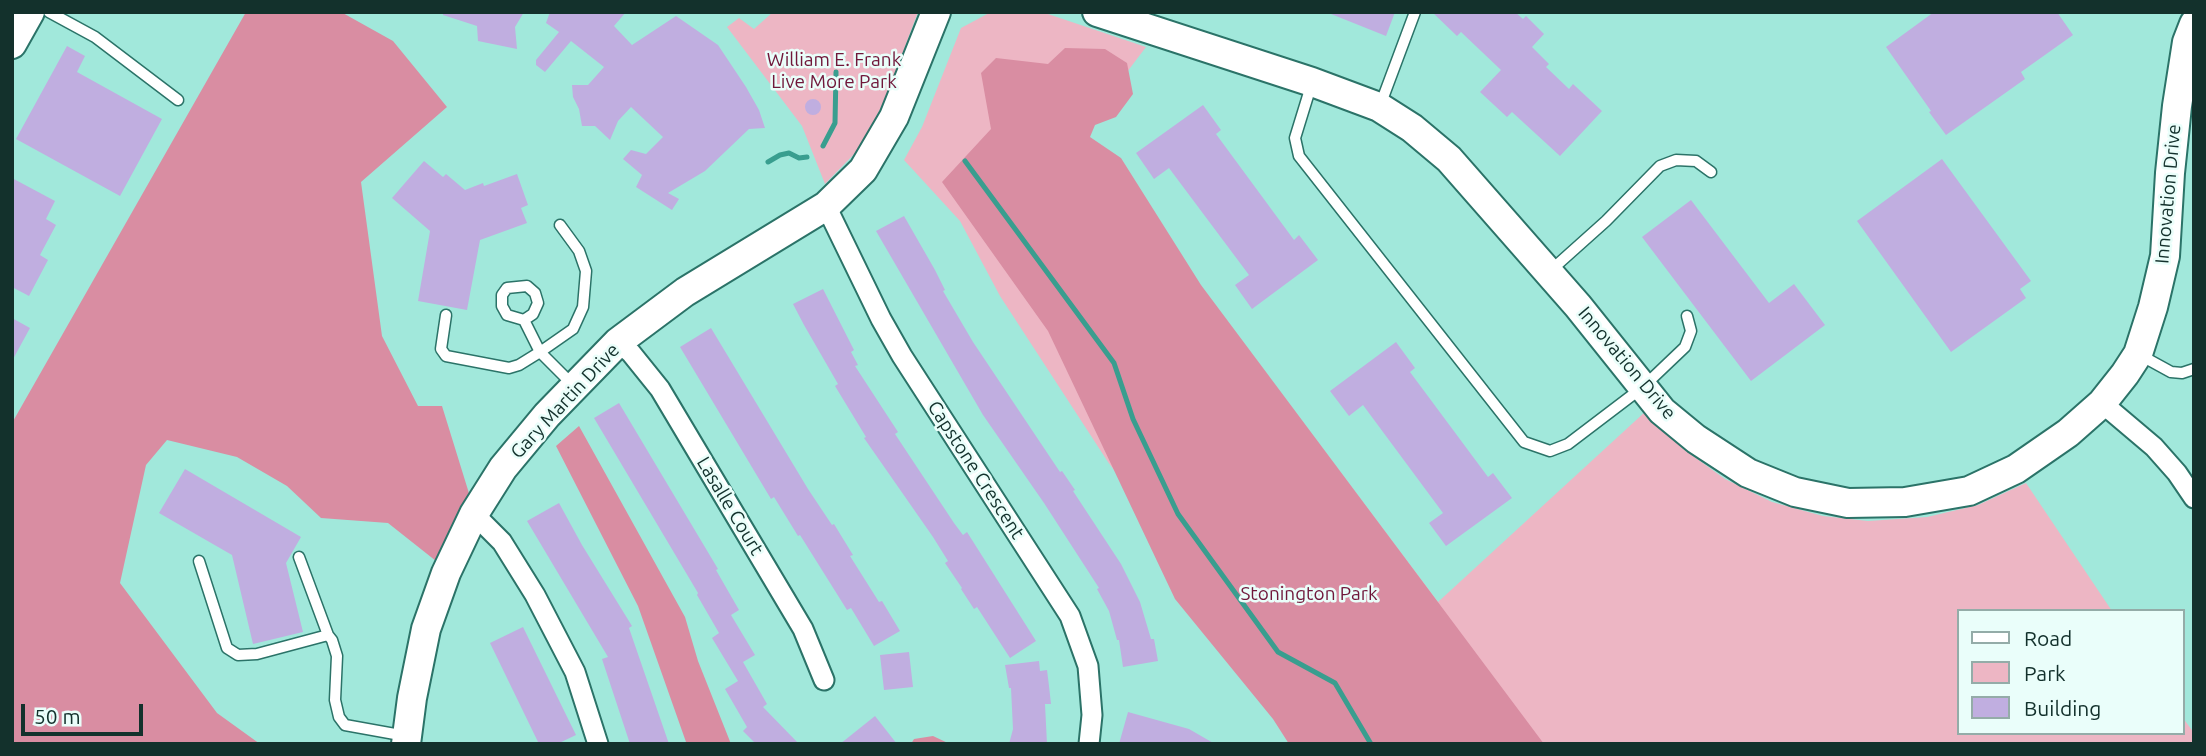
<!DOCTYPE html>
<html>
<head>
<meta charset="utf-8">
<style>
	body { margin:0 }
	#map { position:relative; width:2206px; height:756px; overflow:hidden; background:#a1e8db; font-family:Ubuntu,sans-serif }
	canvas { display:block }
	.frame { position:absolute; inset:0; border:14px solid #13312c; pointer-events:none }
	.legend { position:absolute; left:1957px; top:609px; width:228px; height:126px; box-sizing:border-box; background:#eafefa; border:2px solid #94aca8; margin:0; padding:9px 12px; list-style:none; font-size:21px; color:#13312c }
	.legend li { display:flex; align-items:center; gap:14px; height:35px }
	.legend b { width:35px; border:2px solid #94aca8 }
	.scale { position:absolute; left:21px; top:704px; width:122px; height:32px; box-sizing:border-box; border:4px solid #13312c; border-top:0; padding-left:9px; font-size:21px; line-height:24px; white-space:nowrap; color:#13312c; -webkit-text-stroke:5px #eafefa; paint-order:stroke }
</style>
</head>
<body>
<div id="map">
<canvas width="2206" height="756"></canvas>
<div class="frame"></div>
<ul class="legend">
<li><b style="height:9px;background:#fff"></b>Road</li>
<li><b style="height:19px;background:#edb6c4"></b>Park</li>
<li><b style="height:19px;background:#c0aee0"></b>Building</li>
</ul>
<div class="scale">50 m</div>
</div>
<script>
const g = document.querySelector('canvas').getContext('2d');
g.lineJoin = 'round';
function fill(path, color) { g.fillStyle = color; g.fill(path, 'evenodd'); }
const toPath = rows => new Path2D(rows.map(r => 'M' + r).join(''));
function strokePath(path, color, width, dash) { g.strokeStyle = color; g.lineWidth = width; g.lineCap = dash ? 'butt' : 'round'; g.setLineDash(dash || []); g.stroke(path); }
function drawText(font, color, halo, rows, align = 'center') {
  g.font = font + ' Ubuntu,sans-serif'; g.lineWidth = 5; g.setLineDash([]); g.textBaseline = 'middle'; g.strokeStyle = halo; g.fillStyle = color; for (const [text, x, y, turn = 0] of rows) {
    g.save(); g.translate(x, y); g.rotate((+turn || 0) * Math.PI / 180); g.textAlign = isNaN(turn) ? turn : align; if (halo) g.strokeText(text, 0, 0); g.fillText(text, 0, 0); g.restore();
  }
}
fill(toPath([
	[773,12,918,12,885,100,860,148,825,184,802,126,727,27,739,18,754,29],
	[991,12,1042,12,1146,47,1083,130,1438,602,1646,411,1682,448,1725,479,1772,502,1823,516,1868,521,1927,517,1978,505,2026,483,2112,611,1959,611,1959,733,2183,733,2183,718,2194,733,2194,744,1320,744,1108,462,1000,296,960,221,904,160,922,127,961,28]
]), '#edb6c4');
fill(toPath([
	[246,12,341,12,393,41,447,107,361,182,382,336,418,406,442,406,472,503,436,561,388,523,321,518,287,486,237,457,167,440,146,465,120,583,217,713,260,744,12,744,12,423],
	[1065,48,1105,49,1127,63,1133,94,1116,117,1095,125,1090,137,1121,158,1201,285,1544,744,1289,744,1273,719,1175,599,1048,331,942,182,991,129,981,73,996,58,1048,64],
	[579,426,685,617,698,661,731,744,687,744,686,742,638,606,556,446],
	[933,736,950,744,911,744,914,739]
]), '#d98da2');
strokePath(toPath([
	[823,146,835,123,836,72],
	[965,161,1114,363,1133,419,1178,514,1278,652,1335,683,1371,744],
	[768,162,780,155,789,153,799,158,807,157]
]), '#399e8f', 5);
fill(toPath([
	[443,12,524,12,515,27,517,49,478,41,477,26,443,15],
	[550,12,626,12,614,26,632,45,676,16,718,45,746,87,759,110,765,128,749,129,705,171,668,193,679,199,672,210,636,187,642,175,623,159,631,150,646,154,663,137,631,107,618,121,610,140,595,126,582,126,579,109,573,97,572,85,588,85,604,67,571,41,545,72,536,65,536,60,559,32,546,23],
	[1326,12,1395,12,1386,36],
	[1432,12,1515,12,1523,19,1526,16,1544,34,1532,47,1549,64,1546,67,1569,89,1573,84,1602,111,1560,156,1512,112,1507,117,1480,92,1501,70,1461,32,1457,36],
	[1934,12,2057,12,2073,35,2021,72,2025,79,1946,135,1929,112,1931,111,1886,47],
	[67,46,85,56,77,72,162,119,120,196,16,139],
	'805 107a8 8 0 1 1 16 0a8 8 0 1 1-16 0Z',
	[1203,105,1221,130,1216,134,1294,240,1299,235,1318,260,1252,309,1235,285,1249,275,1169,168,1154,179,1136,153],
	[1942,159,2031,281,2020,289,2026,298,1951,352,1857,221],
	[424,161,443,177,446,174,465,190,483,183,484,186,517,174,528,205,521,208,527,223,480,240,467,310,418,301,430,231,392,198],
	[12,178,55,201,46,219,56,225,40,255,48,260,29,296,12,287],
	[1691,200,1769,303,1794,284,1825,325,1751,381,1642,237],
	[904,216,935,270,945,290,943,291,973,342,1060,472,1062,471,1075,490,1073,491,1121,564,1140,602,1151,639,1154,639,1158,661,1123,667,1119,640,1117,640,1109,611,1097,589,1099,588,1044,503,983,415,876,231],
	[823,289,854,350,851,352,858,365,855,366,898,432,895,434,954,523,963,535,967,532,1036,641,1010,658,977,607,974,609,961,589,962,588,945,563,948,561,933,537,864,438,866,437,835,386,838,384,804,325,793,304],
	[12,318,30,328,12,361],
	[711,328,808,489,832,525,834,524,853,555,850,556,879,602,882,601,900,631,874,646,851,608,847,610,800,535,798,536,774,497,771,499,680,347],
	[1396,342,1415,368,1410,372,1488,477,1493,473,1512,498,1446,546,1429,523,1443,513,1363,405,1349,416,1330,391],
	[619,403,718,569,716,570,739,610,731,615,755,655,743,662,767,704,763,707,799,744,756,744,743,731,747,727,725,689,738,681,712,638,719,633,697,595,698,593,594,418],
	[185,469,301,537,286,563,303,632,253,644,232,555,159,513],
	[559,503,582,545,632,626,629,628,669,744,630,744,602,659,608,657,527,521],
	[523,627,576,735,557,744,539,744,490,643],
	[909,652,913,687,884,690,880,655],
	[1039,661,1040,671,1047,670,1049,686,1051,704,1045,704,1047,744,1009,744,1013,729,1011,688,1009,688,1005,665],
	[1128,712,1189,729,1215,744,1119,744],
	[875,716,897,744,840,744]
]), '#c0aee0');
const lane = toPath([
	[49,12,95,37,178,100],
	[1311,86,1295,138,1299,156,1524,442,1550,451,1568,444,1643,387,1685,347,1691,331,1687,316],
	[1381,103,1415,12],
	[560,225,579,251,586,271,583,307,573,329,540,352,574,386],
	[1549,272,1606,221,1660,166,1676,160,1696,161,1711,172],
	[446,315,441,349,446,356,509,368,519,365,540,352,524,320,533,314,538,303,535,293,527,286,507,288,502,295,502,306,507,315,524,320],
	[2140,355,2171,372,2182,373,2194,369],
	[299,557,328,635],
	[199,561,227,648,238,655,257,654,328,635,332,640,337,656,335,700,339,717,345,725,406,736]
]);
const street = toPath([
	[826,206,881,319,902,356,1070,616,1088,666,1092,715,1089,744],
	[618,342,631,353,660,389,803,629,824,680],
	[2102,403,2154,447,2177,473,2194,498],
	[474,514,502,542,535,595,575,672,598,744]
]);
const secondary = toPath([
	[1097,12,1312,82,1379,107,1412,128,1449,159,1578,306,1662,411,1696,439,1748,473,1795,492,1848,503,1905,502,1969,491,2016,469,2068,433,2102,403,2125,374,2138,354,2153,307,2165,256,2170,173,2177,106,2187,42,2194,24],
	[12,44,30,12],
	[406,744,412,698,426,629,446,573,474,514,503,468,547,415,618,342,685,292,826,206,863,170,894,117,936,12]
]);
strokePath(lane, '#2b7368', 13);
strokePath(street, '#2b7368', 23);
strokePath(secondary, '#2b7368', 32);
strokePath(lane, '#fff', 10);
strokePath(street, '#fff', 19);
strokePath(secondary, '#fff', 28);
drawText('19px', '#70173a', '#eafefa', [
	["William E. Frank",834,60],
	["Live More Park",834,82],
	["Stonington Park",1309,594]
]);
drawText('19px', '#13312c', '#eafefa', [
	["Innovation Drive",2168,194,-85],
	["Innovation Drive",1627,363,50],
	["Gary Martin Drive",565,401,-47],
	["Capstone Crescent",976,470,57],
	["Lasalle Court",730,506,59]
]);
</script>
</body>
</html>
